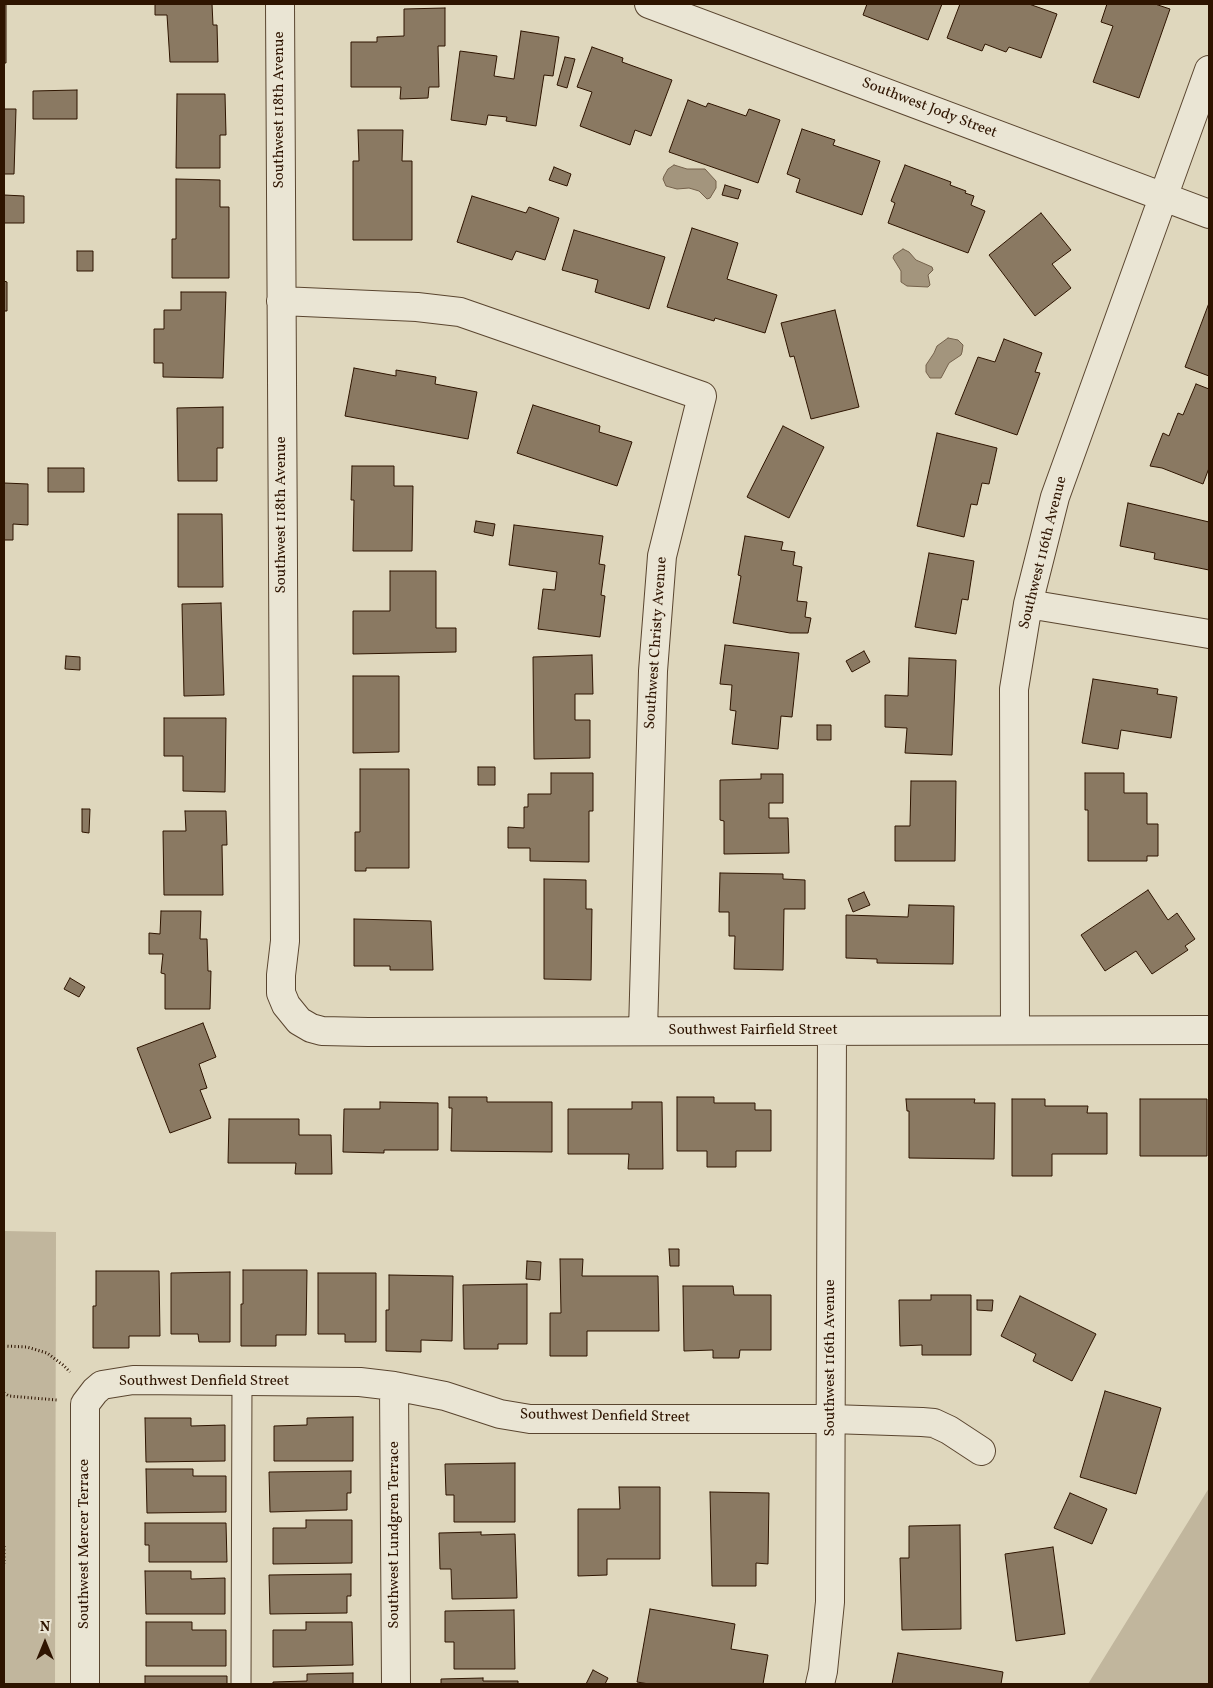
<!DOCTYPE html>
<html>
<head>
<meta charset="utf-8">
<style>
	body { margin:0 }
	#map { position:relative; width:1213px; height:1688px; overflow:hidden; background:#dfd7bd; font-family:Vollkorn,serif }
	canvas { display:block }
	.frame { position:absolute; inset:0; border:5px solid #2e1400; pointer-events:none }
	.north { position:absolute; left:20px; top:1618px; width:50px; height:50px; -webkit-text-stroke:4px #eae5d4; paint-order:stroke; rotate:0deg; font-size:14px; font-weight:700; line-height:20px; text-align:center; color:#2e1400 }
	.north::after { content:''; display:block; margin:auto; width:18px; height:22px; background:#2e1400; clip-path:polygon(50% 0,100% 100%,50% 72%,0 100%) }
</style>
</head>
<body>
<div id="map">
<canvas width="1213" height="1688"></canvas>
<div class="frame"></div>
<div class="north">N</div>
</div>
<script>
const g = document.querySelector('canvas').getContext('2d');
g.lineJoin = 'round';
function fill(path, color) { g.fillStyle = color; g.fill(path, 'evenodd'); }
const toPath = rows => new Path2D(rows.map(r => 'M' + r).join(''));
function strokePath(path, color, width, dash) { g.strokeStyle = color; g.lineWidth = width; g.lineCap = dash ? 'butt' : 'round'; g.setLineDash(dash || []); g.stroke(path); }
function drawText(font, color, halo, rows, align = 'center') {
  g.font = font + ' Vollkorn,serif'; g.lineWidth = 5; g.setLineDash([]); g.textBaseline = 'middle'; g.strokeStyle = halo; g.fillStyle = color; for (const [text, x, y, turn = 0] of rows) {
    g.save(); g.translate(x, y); g.rotate((+turn || 0) * Math.PI / 180); g.textAlign = isNaN(turn) ? turn : align; if (halo) g.strokeText(text, 0, 0); g.fillText(text, 0, 0); g.restore();
  }
}
fill(toPath([
	[4,1231,56,1232,55,1684,4,1684],
	[1209,1488,1209,1684,1088,1684]
]), '#c1b69d');
const water = toPath([
	[674,165,687,169,705,169,716,181,716,188,710,198,707,199,699,191,689,188,677,189,666,186,663,179,664,176,668,169,674,165],
	[903,249,909,252,916,260,932,267,933,270,928,275,930,285,928,287,907,286,901,282,901,271,893,258,894,255,903,249],
	[948,338,958,340,963,345,962,352,961,355,949,363,941,378,930,378,926,372,926,365,934,353,937,346,948,338]
]);
fill(water, '#a3957d');
strokePath(water, '#74614b', 1);
const building = toPath([
	[4,4,6,4,6,63,4,63,4,4],
	[155,4,212,4,213,25,217,25,218,62,170,62,167,15,155,15,155,4],
	[867,4,942,4,928,40,863,15,867,4],
	[960,4,1029,4,1057,14,1041,58,1009,47,1006,52,985,44,982,51,947,38,960,4],
	[1107,4,1155,4,1170,9,1139,98,1093,82,1113,26,1101,22,1107,4],
	[445,8,445,46,438,46,439,87,429,87,428,98,400,99,401,87,351,87,351,42,377,42,377,37,404,36,404,9,445,8],
	[521,31,559,37,553,76,544,75,536,126,506,121,507,117,488,115,486,125,451,120,460,51,497,56,494,76,514,79,521,31],
	[592,47,623,58,622,62,672,80,651,136,635,130,630,145,580,126,592,92,577,87,592,47],
	[565,57,575,59,567,88,557,85,565,57],
	[77,90,77,119,33,119,33,91,77,90],
	[177,94,225,94,226,135,220,135,220,168,176,168,177,94],
	[688,100,706,107,708,103,746,116,749,109,780,120,758,183,669,152,688,100],
	[4,109,16,109,14,174,4,174,4,109],
	[802,129,835,140,833,145,880,161,862,215,796,192,800,179,787,174,802,129],
	[358,130,403,130,402,161,412,161,412,240,353,240,353,161,359,161,358,130],
	[905,165,951,182,950,185,966,191,965,193,974,196,971,205,985,211,968,253,888,223,895,203,891,201,905,165],
	[554,167,571,174,567,186,549,180,554,167],
	[176,179,220,180,220,207,229,207,229,278,172,278,172,239,176,239,176,179],
	[725,185,741,190,738,199,722,195,725,185],
	[4,195,24,196,24,223,4,223,4,195],
	[472,196,526,213,529,207,559,218,545,260,516,251,512,260,457,242,472,196],
	[1041,213,1071,250,1052,264,1071,288,1035,316,989,255,1041,213],
	[692,228,738,243,727,279,777,295,765,333,715,318,714,321,667,307,692,228],
	[574,230,665,257,649,309,595,292,598,280,562,270,574,230],
	[77,251,93,251,93,271,77,271,77,251],
	[4,281,7,282,7,311,4,311,4,281],
	[181,292,226,292,223,378,163,377,163,363,154,363,154,329,164,329,164,310,181,310,181,292],
	[1209,303,1209,376,1185,367,1209,303],
	[835,310,859,407,811,419,794,356,790,357,781,323,835,310],
	[1004,339,1042,353,1035,372,1040,373,1017,435,955,414,978,357,995,362,1004,339],
	[354,368,396,376,396,370,436,377,435,384,477,392,468,439,345,416,354,368],
	[1196,384,1209,389,1209,468,1203,484,1162,468,1150,466,1163,433,1169,436,1178,413,1183,415,1196,384],
	[533,405,600,426,599,432,632,442,617,486,517,453,533,405],
	[223,407,223,448,217,448,217,481,178,481,177,408,223,407],
	[783,426,824,447,789,518,747,497,783,426],
	[937,433,997,448,989,484,982,483,977,505,971,504,964,537,917,526,937,433],
	[352,466,394,466,394,486,413,486,412,551,353,551,354,500,351,500,352,466],
	[48,468,84,468,84,492,48,492,48,468],
	[4,483,28,484,28,525,13,524,13,540,4,540,4,483],
	[1128,503,1209,522,1209,570,1154,559,1155,553,1120,546,1128,503],
	[178,514,222,514,223,587,178,587,178,514],
	[476,521,495,524,493,536,474,532,476,521],
	[514,525,603,536,599,564,605,565,601,595,605,596,600,637,538,629,543,589,555,590,557,572,509,565,514,525],
	[745,536,783,542,781,550,795,552,793,565,802,567,797,601,807,602,805,617,811,618,808,633,790,633,733,623,741,576,738,575,745,536],
	[929,553,974,561,968,600,962,599,956,634,915,627,929,553],
	[390,571,436,571,436,628,456,628,456,652,353,654,353,611,390,611,390,571],
	[221,603,224,695,184,696,182,604,221,603],
	[725,645,799,653,792,717,781,716,778,749,732,744,736,711,730,710,732,685,720,684,725,645],
	[864,651,870,662,852,672,846,661,864,651],
	[592,655,593,694,575,694,575,720,590,720,590,758,534,759,533,657,592,655],
	[66,656,80,657,80,670,65,669,66,656],
	[909,658,956,660,952,755,905,753,907,728,885,727,885,695,908,696,909,658],
	[353,676,399,676,399,752,353,753,353,676],
	[1093,679,1158,689,1157,694,1177,697,1171,738,1121,730,1118,749,1082,743,1093,679],
	[164,718,226,718,225,792,183,791,183,756,164,756,164,718],
	[817,725,831,725,831,740,817,740,817,725],
	[478,767,495,767,495,785,478,785,478,767],
	[360,769,409,769,409,868,366,868,366,871,355,871,355,832,360,832,360,769],
	[551,773,593,773,593,811,589,811,589,862,530,861,530,848,508,848,508,827,524,828,524,807,528,807,528,794,551,794,551,773],
	[1085,773,1124,773,1124,793,1147,793,1147,824,1158,824,1158,856,1147,856,1147,861,1088,861,1088,810,1085,810,1085,773],
	[761,774,783,774,783,803,769,803,769,818,788,818,789,853,724,854,724,821,720,820,720,780,761,779,761,774],
	[911,781,956,781,955,861,895,861,895,826,910,826,911,781],
	[82,809,90,809,89,833,82,832,82,809],
	[185,811,226,811,227,845,222,845,223,895,164,895,163,831,186,831,185,811],
	[720,873,783,874,783,879,805,880,805,909,784,909,783,970,734,969,735,936,729,936,729,912,719,912,720,873],
	[544,879,586,880,586,909,592,909,591,980,544,979,544,879],
	[1148,890,1168,920,1177,913,1195,939,1185,946,1188,950,1152,974,1136,951,1105,971,1081,935,1148,890],
	[864,892,870,905,853,912,848,899,864,892],
	[909,905,954,906,953,964,877,963,877,959,846,958,846,915,908,917,909,905],
	[161,911,201,911,200,939,207,939,208,971,211,971,210,1009,165,1009,165,974,161,973,163,954,149,954,149,933,160,934,161,911],
	[354,919,431,921,433,970,390,970,390,966,354,966,354,919],
	[70,978,85,987,79,997,64,989,70,978],
	[203,1023,216,1057,199,1064,207,1088,200,1090,211,1118,170,1133,137,1048,203,1023],
	[449,1097,487,1097,487,1102,552,1102,552,1152,451,1151,452,1108,449,1108,449,1097],
	[677,1097,714,1097,714,1103,755,1103,755,1110,771,1110,771,1151,736,1151,736,1167,707,1167,707,1151,677,1151,677,1097],
	[906,1099,975,1099,974,1103,995,1103,994,1159,909,1158,909,1111,907,1111,906,1099],
	[1012,1099,1045,1099,1045,1106,1088,1106,1087,1113,1107,1113,1107,1154,1052,1154,1052,1176,1012,1176,1012,1099],
	[1140,1099,1207,1099,1207,1156,1140,1156,1140,1099],
	[380,1102,438,1103,438,1150,384,1150,384,1153,343,1152,344,1109,380,1109,380,1102],
	[632,1102,662,1102,663,1169,628,1169,629,1154,568,1154,568,1109,632,1109,632,1102],
	[229,1119,299,1119,299,1135,331,1135,332,1174,295,1174,296,1163,228,1163,229,1119],
	[669,1249,679,1249,679,1266,670,1266,669,1249],
	[560,1259,583,1259,582,1276,658,1276,659,1331,587,1331,587,1356,550,1356,550,1313,561,1313,560,1259],
	[527,1261,541,1262,540,1280,526,1279,527,1261],
	[243,1270,307,1270,306,1335,276,1335,276,1346,241,1346,241,1304,243,1304,243,1270],
	[96,1271,159,1271,160,1336,129,1336,129,1348,93,1348,93,1306,96,1306,96,1271],
	[230,1272,230,1342,199,1342,198,1334,171,1334,171,1273,230,1272],
	[318,1273,376,1273,376,1342,345,1342,345,1334,318,1334,318,1273],
	[389,1275,453,1276,452,1341,421,1340,421,1352,386,1351,386,1310,389,1310,389,1275],
	[527,1284,527,1344,498,1344,498,1349,464,1349,463,1285,527,1284],
	[683,1286,733,1286,734,1295,771,1295,771,1350,740,1350,739,1358,713,1358,713,1350,684,1351,683,1286],
	[931,1295,971,1295,971,1355,922,1355,922,1345,900,1346,899,1300,931,1300,931,1295],
	[1020,1296,1096,1334,1072,1381,1033,1361,1036,1354,1001,1336,1020,1296],
	[977,1300,993,1300,992,1311,977,1310,977,1300],
	[1105,1391,1161,1408,1136,1494,1080,1477,1105,1391],
	[353,1417,353,1461,274,1461,274,1426,307,1425,307,1418,353,1417],
	[145,1418,191,1418,191,1426,225,1425,225,1461,146,1462,145,1418],
	[515,1463,515,1522,454,1522,454,1495,446,1495,445,1464,515,1463],
	[146,1469,193,1469,193,1476,226,1476,226,1512,147,1513,146,1469],
	[351,1471,351,1493,347,1493,347,1510,270,1512,269,1472,351,1471],
	[619,1487,660,1487,660,1559,607,1559,607,1575,578,1576,578,1509,620,1509,619,1487],
	[710,1492,769,1493,768,1564,756,1563,756,1586,712,1586,710,1492],
	[1070,1493,1107,1509,1092,1544,1054,1528,1070,1493],
	[306,1520,352,1520,352,1563,273,1564,273,1528,306,1528,306,1520],
	[145,1523,226,1523,227,1562,149,1562,149,1545,145,1545,145,1523],
	[960,1525,961,1629,902,1630,900,1558,909,1558,909,1526,960,1525],
	[481,1532,481,1535,515,1534,517,1598,452,1599,451,1569,440,1569,439,1533,481,1532],
	[1053,1547,1065,1634,1016,1641,1005,1554,1053,1547],
	[145,1571,191,1571,191,1579,225,1578,225,1614,146,1614,145,1571],
	[351,1574,351,1596,347,1596,347,1613,270,1614,269,1575,351,1574],
	[650,1609,735,1624,731,1649,768,1655,763,1684,649,1684,637,1682,650,1609],
	[514,1610,515,1669,454,1669,454,1642,445,1642,445,1611,514,1610],
	[146,1622,192,1622,192,1630,226,1630,226,1666,146,1666,146,1622],
	[306,1622,352,1622,353,1665,273,1667,273,1630,306,1630,306,1622],
	[898,1653,1003,1672,1001,1684,892,1684,898,1653],
	[593,1670,608,1678,605,1684,586,1684,593,1670],
	[353,1673,353,1684,273,1684,273,1682,307,1681,307,1674,353,1673],
	[145,1676,227,1676,227,1684,145,1684,145,1676],
	[483,1678,483,1681,518,1681,518,1684,441,1684,441,1679,483,1678]
]);
fill(building, '#8a7962');
strokePath(building, '#2e1400', 1);
const service = toPath([
	[241,1684,242,1381]
]);
const minor = toPath([
	[280,4,285,941,281,975,281,993,286,1005,299,1021,311,1028,322,1031,368,1032,1209,1030],
	[649,4,1209,214],
	[281,301,417,307,460,312,702,396,662,556,653,671,643,1031],
	[1028,604,1209,634],
	[1015,1030,1014,689,1028,604,1055,497,1209,70],
	[394,1386,396,1684],
	[85,1684,85,1404,95,1391,102,1385,133,1380,360,1382,394,1386,445,1396,500,1414,530,1419,831,1419,922,1422,934,1423,949,1430,981,1451],
	[820,1684,823,1671,830,1602,832,1031]
]);
strokePath(service, '#5a452f', 21);
strokePath(minor, '#5a452f', 30);
strokePath(toPath([
	[4,1346,27,1347,47,1353,63,1365,70,1372],
	[4,1393,9,1396,57,1400],
	[4,1546,4,1564]
]), '#2e1400', 3, [1, 2.5]);
strokePath(service, '#eae5d4', 19);
strokePath(minor, '#eae5d4', 28);
drawText('15px', '#2e1400', '#eae5d4', [
	["Southwest Jody Street",929,109,21],
	["Southwest 118th Avenue",280,110,-90],
	["Southwest 118th Avenue",282,515,-90],
	["Southwest 116th Avenue",1044,553,-76],
	["Southwest Christy Avenue",657,643,-86],
	["Southwest Fairfield Street",753,1031],
	["Southwest 116th Avenue",831,1358,-90],
	["Southwest Denfield Street",204,1382],
	["Southwest Denfield Street",605,1417,1],
	["Southwest Lundgren Terrace",395,1535,-90],
	["Southwest Mercer Terrace",85,1544,-90]
]);
</script>
</body>
</html>
